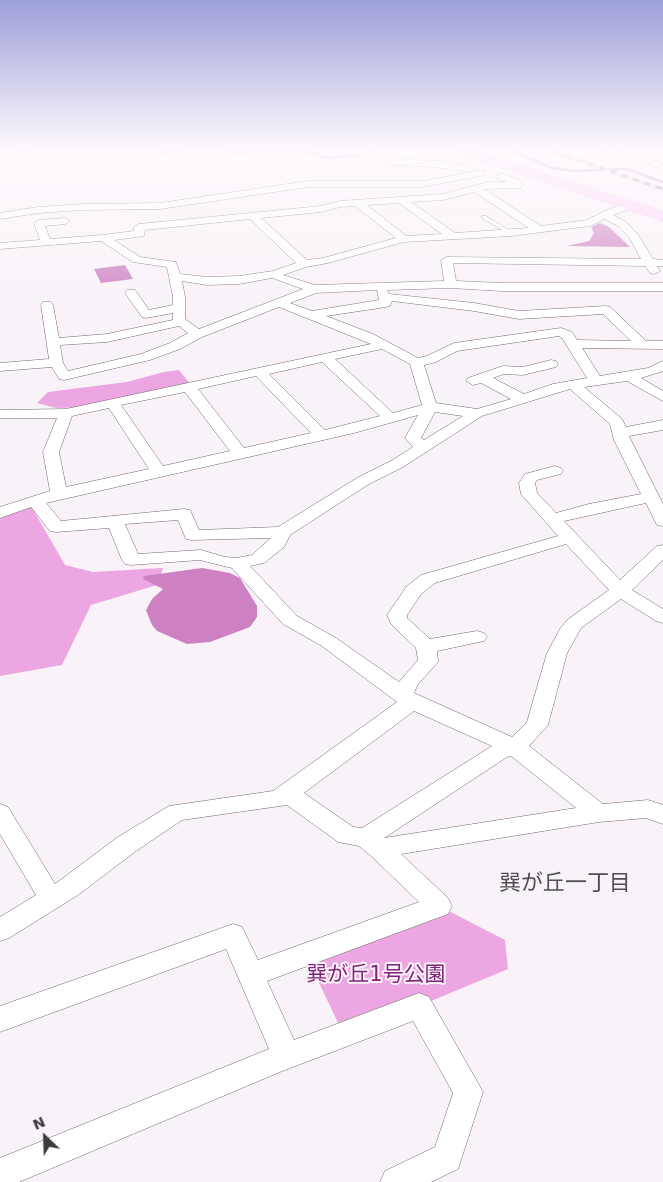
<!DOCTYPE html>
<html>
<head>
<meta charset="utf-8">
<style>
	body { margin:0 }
	#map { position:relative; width:663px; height:1182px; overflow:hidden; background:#faf2f9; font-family:"DejaVu Sans",sans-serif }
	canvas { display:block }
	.north { position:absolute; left:20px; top:1112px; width:50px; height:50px; -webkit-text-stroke:4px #faf2f9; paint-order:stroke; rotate:336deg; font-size:14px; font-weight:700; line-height:20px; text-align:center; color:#3d393c }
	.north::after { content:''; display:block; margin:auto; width:18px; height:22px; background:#3d393c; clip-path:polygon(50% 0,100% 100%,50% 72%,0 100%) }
</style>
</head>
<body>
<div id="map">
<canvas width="663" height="1182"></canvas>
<div class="north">N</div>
</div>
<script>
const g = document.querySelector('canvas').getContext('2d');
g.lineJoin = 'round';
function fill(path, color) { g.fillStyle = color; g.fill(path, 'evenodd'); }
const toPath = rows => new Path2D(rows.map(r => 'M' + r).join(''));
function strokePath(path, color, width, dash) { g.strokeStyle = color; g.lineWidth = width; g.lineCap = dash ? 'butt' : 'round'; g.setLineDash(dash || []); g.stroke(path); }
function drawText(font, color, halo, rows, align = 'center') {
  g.font = font + ' "DejaVu Sans","Noto Sans JP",sans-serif'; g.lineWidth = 4; g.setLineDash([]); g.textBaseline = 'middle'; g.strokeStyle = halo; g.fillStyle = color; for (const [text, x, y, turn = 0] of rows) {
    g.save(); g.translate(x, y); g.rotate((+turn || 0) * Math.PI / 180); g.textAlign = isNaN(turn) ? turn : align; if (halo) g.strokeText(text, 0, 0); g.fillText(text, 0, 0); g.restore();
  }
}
fill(toPath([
	[179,370,190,384,89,407,56,408,37,403,48,392,127,382,164,372],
	[31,506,65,565,93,572,163,568,157,585,91,605,62,665,0,676,0,518],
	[439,906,505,940,508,969,419,1006,344,1035,305,954]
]), '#eca6e1');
fill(toPath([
	[600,223,609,227,630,247,567,246,589,241,594,233,591,227],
	[125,265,133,279,101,283,94,269],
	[202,568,230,573,240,578,257,606,257,617,250,627,210,642,187,644,157,631,152,625,146,610,152,599,163,589,143,579,144,576]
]), '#cd80c2');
strokePath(toPath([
	[227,150,239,153,268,150],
	[276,150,308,152,328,158,357,155,369,150],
	[510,150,552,168,575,171,627,169,663,182],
	[162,153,184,150]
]), '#cd80c2', 2.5);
const service = toPath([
	[482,216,486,216,514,233,509,234,482,218,482,216]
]);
const minor = toPath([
	[37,150,65,150,61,153,0,160,0,154,37,150],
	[355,150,368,150,394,159,436,161,468,166,473,169,468,172,436,167,393,165,355,150],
	[600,150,615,150,663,163,663,169,600,150],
	[655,150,663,150,663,154,656,152,655,150],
	[482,170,485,171,485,175,423,187,308,187,160,209,83,210,38,213,0,219,0,213,38,207,83,204,160,203,308,181,423,181,482,170],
	[501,173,519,180,524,185,519,188,484,189,541,226,587,220,607,210,627,203,635,203,635,207,613,215,626,222,637,233,653,259,663,260,663,266,657,266,660,271,654,274,650,273,645,266,453,263,456,281,502,283,663,283,663,291,502,291,450,288,387,290,389,294,474,303,519,311,606,306,610,307,646,341,663,341,663,349,582,348,600,376,648,368,663,361,663,371,641,378,663,391,663,401,627,381,584,387,622,419,626,427,663,420,663,430,629,436,663,504,663,526,657,525,646,503,564,521,620,580,657,546,663,545,663,560,632,590,663,609,663,623,656,621,621,599,581,628,567,653,548,725,529,746,603,804,648,800,663,805,663,824,646,818,599,822,401,854,448,898,452,906,448,914,267,981,294,1040,419,993,429,997,483,1092,458,1169,431,1182,380,1182,385,1171,435,1147,453,1093,413,1021,280,1072,19,1182,0,1182,0,1158,269,1049,226,949,0,1032,0,1006,233,924,242,927,258,960,419,902,370,855,359,846,338,842,287,805,182,820,136,851,78,895,9,938,0,941,0,917,36,895,0,834,0,804,8,807,55,884,118,837,169,806,273,791,397,702,322,646,283,624,232,568,200,560,131,565,125,564,122,560,109,528,56,532,50,531,31,507,0,518,0,507,50,491,43,452,57,418,0,418,0,410,66,409,371,344,279,307,202,337,180,349,150,360,64,380,59,379,52,367,0,371,0,363,49,359,41,305,43,302,51,302,53,305,59,338,107,334,173,320,173,313,146,318,142,317,125,293,127,290,135,290,149,310,173,305,173,297,167,267,133,262,101,241,0,249,0,243,40,240,34,223,39,220,65,218,70,221,65,224,45,226,50,239,103,235,134,231,134,227,139,224,321,206,340,201,443,194,488,182,506,182,495,177,501,173],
	[474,192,529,228,455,233,411,202,443,200,474,192],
	[399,203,442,234,406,236,367,205,399,203],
	[355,206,396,238,323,258,307,260,261,218,321,212,340,207,355,206],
	[250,219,296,263,273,271,239,276,207,277,180,274,176,262,140,257,114,240,144,236,145,230,250,219],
	[605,219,618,226,629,237,641,259,447,257,441,260,444,281,315,285,283,275,306,267,328,263,404,242,511,236,590,226,605,219],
	[272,278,303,289,199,329,185,319,185,297,182,281,207,285,239,284,272,278],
	[377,290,379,300,312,311,290,303,316,293,377,290],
	[392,301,474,311,519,319,603,314,631,341,577,340,572,332,561,328,454,343,427,356,418,358,373,334,326,316,386,307,390,306,392,301],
	[179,326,188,333,170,343,141,354,68,371,63,363,60,345,107,342,179,326],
	[559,336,562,338,587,378,553,384,524,394,493,378,504,374,523,375,556,367,558,364,556,361,551,360,523,367,503,366,468,378,466,381,473,385,481,383,511,399,477,409,436,403,424,365,436,362,457,351,559,336],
	[382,349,410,364,422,405,393,413,335,359,382,349],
	[322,362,380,416,325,430,269,374,322,362],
	[256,376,311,433,244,448,198,389,256,376],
	[570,389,610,424,614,440,641,494,589,504,556,513,537,493,535,483,537,480,561,474,563,471,561,468,555,466,525,474,519,483,521,494,558,536,421,575,407,586,387,615,391,624,416,648,418,660,399,682,336,638,297,616,250,566,264,563,284,547,290,535,369,484,403,467,482,416,570,389],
	[185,392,230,451,163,466,121,405,185,392],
	[109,408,149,469,66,487,59,452,72,416,109,408],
	[435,412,463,416,424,440,421,438,435,412],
	[418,415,405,438,413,447,391,461,357,478,278,527,199,530,190,510,184,509,61,521,46,503,354,433,418,415],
	[178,520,186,539,192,540,271,538,252,555,237,558,225,557,201,550,138,554,125,524,178,520],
	[566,544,609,590,567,620,560,629,547,653,527,722,512,737,414,693,418,684,438,662,437,651,484,641,487,637,484,633,477,631,430,639,407,618,407,615,421,594,435,583,566,544],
	[414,711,492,746,362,828,353,827,304,793,414,711],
	[511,756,576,808,384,838,507,757,511,756]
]);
const primary = toPath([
	[453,150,473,150,663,211,663,221,454,153,453,150]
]);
strokePath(service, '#6f686d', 1);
strokePath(minor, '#6f686d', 1);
strokePath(primary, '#d4d3d4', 1);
fill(service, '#fff');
fill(minor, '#fff');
fill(primary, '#fecef7');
const rail = toPath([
	[548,150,663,189]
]);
strokePath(rail, '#8e898d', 3);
strokePath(rail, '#faf2f9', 2, [6]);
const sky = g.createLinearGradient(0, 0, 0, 316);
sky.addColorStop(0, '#9d9fd9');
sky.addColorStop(0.47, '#fdf9fc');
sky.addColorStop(1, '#fdf9fc00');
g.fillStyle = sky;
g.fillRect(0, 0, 663, 316);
drawText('21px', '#7f2375', '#faf2f9', [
	["巽が丘1号公園",376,976]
]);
drawText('22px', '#534c52', '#faf2f9', [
	["巽が丘一丁目",565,884]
]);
</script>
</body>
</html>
